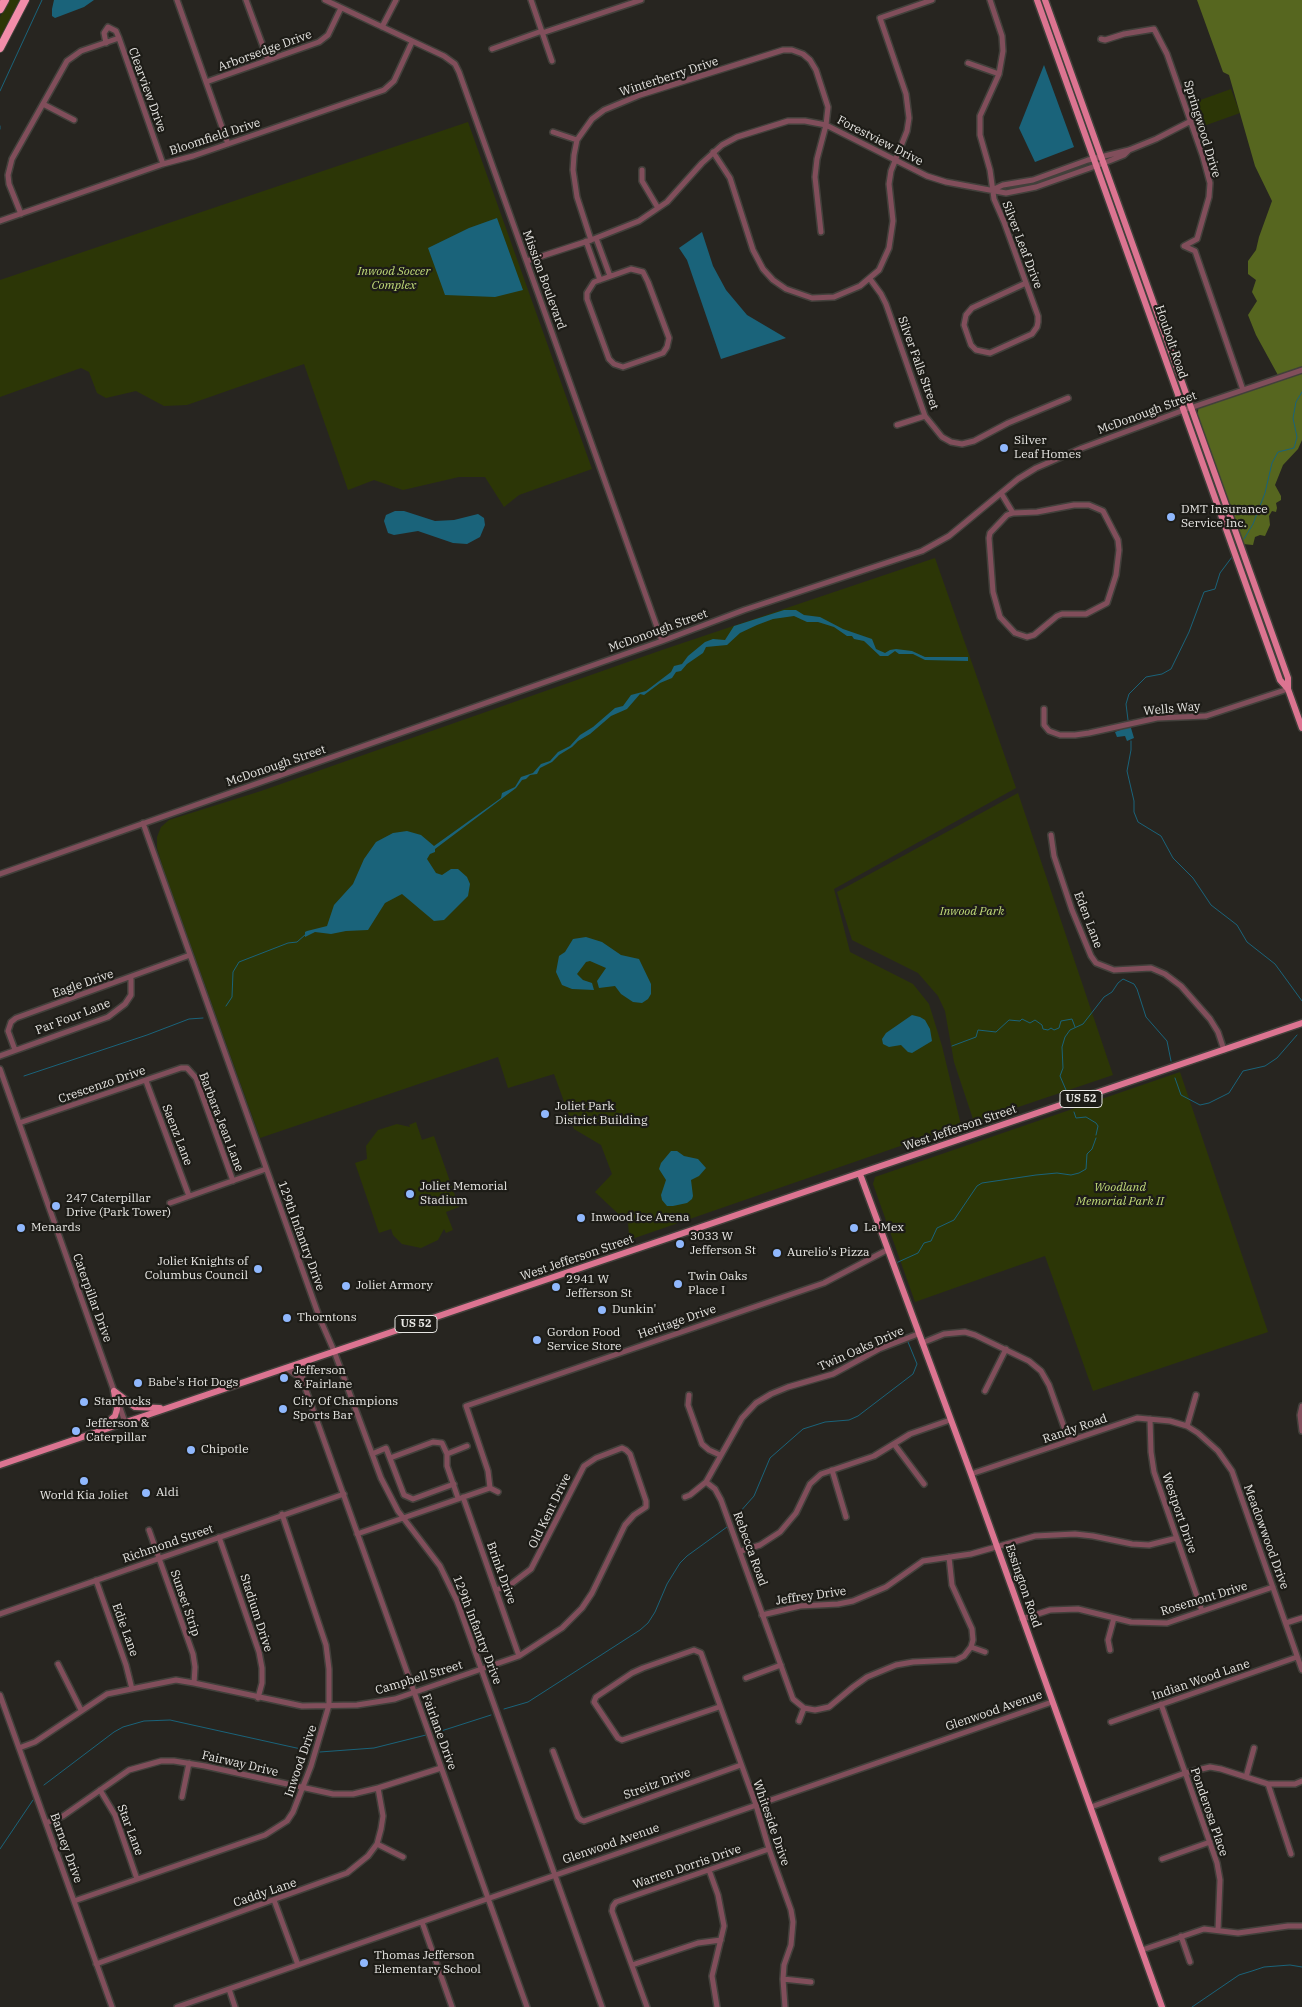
<!DOCTYPE html>
<html>
<head>
<meta charset="utf-8">
<style>
	body { margin:0 }
	canvas { display:block; background:#272520 }
</style>
</head>
<body>
<canvas width="1302" height="2007"></canvas>
<script>
const g = document.querySelector('canvas').getContext('2d');
g.lineJoin = 'round';
function fill(path, color) { g.fillStyle = color; g.fill(path, 'evenodd'); }
const toPath = rows => new Path2D(rows.map(r => 'M' + r).join(''));
function strokePath(path, color, width, dash) { g.strokeStyle = color; g.lineWidth = width; g.lineCap = dash ? 'butt' : 'round'; g.setLineDash(dash || []); g.stroke(path); }
function drawText(font, color, halo, rows, align = 'center') {
  g.font = font + ' "IBM Plex Serif",serif'; g.lineWidth = 4.5; g.setLineDash([]); g.textBaseline = 'middle'; g.strokeStyle = halo; g.fillStyle = color; for (const [text, x, y, turn = 0] of rows) {
    g.save(); g.translate(x, y); g.rotate((+turn || 0) * Math.PI / 180); g.textAlign = isNaN(turn) ? turn : align; if (halo) g.strokeText(text, 0, 0); g.fillText(text, 0, 0); g.restore();
  }
}
fill(toPath([
	[9,0,22,0,0,42,0,17],
	[1231,89,1240,113,1201,127,1192,103],
	[468,122,592,469,519,495,504,507,485,477,459,477,403,490,374,480,348,490,304,364,187,405,164,406,136,391,106,398,97,393,89,372,81,368,0,397,0,280],
	[935,558,1016,788,834,889,850,952,913,984,929,1004,942,1046,961,1125,632,1239,629,1234,628,1223,595,1192,612,1174,601,1145,574,1129,554,1074,508,1088,498,1057,260,1138,164,871,157,848,157,837,161,827,169,820,261,791,662,650],
	[1018,793,1113,1075,974,1122,954,1062,945,1011,938,996,918,973,852,940,837,892],
	[1180,1072,1268,1332,1093,1391,1045,1256,915,1302,873,1184,875,1177],
	[416,1122,422,1140,434,1136,459,1207,446,1212,453,1230,446,1233,444,1229,438,1240,421,1248,402,1244,393,1235,391,1229,379,1233,355,1163,367,1159,366,1146,378,1130,397,1124,410,1127,409,1125]
]), '#2c3606');
fill(toPath([
	[1197,0,1302,0,1302,440,1298,449,1283,465,1275,485,1281,496,1281,500,1276,503,1277,508,1276,512,1272,511,1269,516,1270,525,1265,536,1260,535,1255,537,1253,545,1243,544,1197,418,1199,404,1279,377,1256,335,1248,315,1257,301,1252,292,1256,280,1248,274,1248,261,1256,250,1259,237,1272,201,1255,166,1229,75,1223,72]
]), '#56661f');
fill(toPath([
	[54,0,94,0,84,7,55,18,52,16,52,9],
	[1044,65,1074,147,1035,162,1019,128],
	[497,218,523,290,495,297,445,295,428,248,469,228],
	[702,232,713,266,726,290,747,315,786,338,721,359,687,260,679,248],
	[395,511,404,511,435,521,454,520,478,514,484,518,485,525,480,537,467,544,453,543,418,531,394,535,388,533,384,521,386,515],
	[784,610,796,610,804,615,820,617,843,629,872,639,876,649,885,653,890,650,896,649,912,651,925,657,968,657,968,661,925,660,913,654,899,654,895,651,888,656,880,656,864,641,854,639,852,636,847,636,834,627,818,622,807,622,794,616,773,619,757,625,740,633,727,645,706,647,703,653,687,664,681,671,676,672,672,678,660,683,644,695,640,694,627,709,611,716,590,734,578,741,572,747,559,755,552,762,540,768,537,774,530,775,526,779,522,780,516,788,435,849,435,852,430,854,427,859,436,873,442,875,451,869,458,869,467,877,470,884,468,896,444,920,434,921,402,894,385,903,368,930,346,931,331,934,315,932,305,937,305,932,307,931,327,926,334,905,353,884,364,859,376,842,393,833,407,831,421,835,434,846,501,798,502,793,515,787,521,777,533,773,541,764,550,761,558,752,570,746,580,735,593,727,615,708,623,706,631,695,646,691,671,672,674,666,682,664,688,656,705,642,713,639,725,640,734,626],
	[1128,727,1131,728,1134,738,1127,741,1125,736,1117,737,1115,732],
	[586,937,602,942,621,955,639,959,651,984,651,994,648,999,642,1003,633,1002,621,994,615,986,599,988,597,981,606,968,590,961,586,962,577,974,583,980,592,983,594,990,572,989,562,985,556,972,559,956,565,952,573,939],
	[912,1015,920,1017,925,1020,930,1029,932,1041,912,1053,908,1052,901,1045,889,1047,883,1044,882,1039,886,1033],
	[671,1151,677,1151,684,1156,698,1159,706,1168,699,1176,691,1180,693,1196,692,1199,687,1203,673,1206,667,1206,662,1200,661,1195,666,1180,659,1169,661,1163]
]), '#1a637a');
strokePath(toPath([
	[0,91,42,0],
	[0,126,0,129],
	[1244,539,1253,524,1265,493,1272,463,1278,452,1294,448,1297,437,1293,418,1296,402,1302,392],
	[1128,720,1126,704,1129,694,1146,677,1162,674,1171,669,1189,632,1204,592,1215,589,1220,573,1232,557],
	[1131,741,1131,750,1127,771,1134,801,1134,812,1138,822,1161,836,1173,858,1193,878,1211,905,1237,925,1247,942,1275,964,1302,1001],
	[226,1006,232,997,233,972,239,962,288,943,297,942,306,934],
	[952,1046,976,1037,978,1030,996,1032,1009,1020,1020,1021,1022,1019,1030,1023,1035,1020,1042,1025,1043,1029,1048,1030,1051,1028,1054,1030,1059,1028,1061,1021,1072,1019,1075,1027],
	[24,1076,147,1035,189,1019,203,1018],
	[1175,1078,1181,1095,1200,1105,1209,1103,1229,1093,1243,1071,1265,1066,1277,1058,1297,1035],
	[1069,1097,1060,1076,1063,1068,1062,1047,1065,1037,1070,1030,1083,1024,1104,997,1112,992,1118,983,1123,979,1134,984,1137,989,1146,1017,1167,1041,1171,1061],
	[1074,1112,1076,1118,1086,1117,1096,1123,1098,1126,1096,1135],
	[896,1263,918,1253,924,1243,931,1241,937,1228,954,1220,977,1186,982,1183,1036,1175,1057,1173,1071,1175,1079,1173,1086,1169,1087,1154,1092,1149,1096,1138],
	[735,1521,739,1513,754,1496,770,1458,803,1429,825,1422,849,1420,858,1416,913,1374,917,1364,908,1342],
	[504,1709,528,1702,640,1630,648,1623,655,1612,667,1584,680,1563,687,1556,727,1527],
	[435,1733,491,1715],
	[320,1752,374,1748,426,1735],
	[44,1785,114,1732,123,1727,144,1721,170,1720,310,1751],
	[0,1849,33,1800],
	[1192,2007,1239,1975,1252,1971,1264,1967,1290,1965,1302,1967]
]), '#1a637a', 1);
const minor = toPath([
	[177,0,228,144],
	[246,0,268,60],
	[325,0,444,56,455,64,459,72,662,641],
	[531,0,552,61],
	[990,0,1002,36,1003,51,999,74,980,116,980,135,990,170,994,199,1004,222,1038,316,1038,322,1037,327,1032,334,990,353,976,350,971,345,964,325,966,315,972,308,1026,283],
	[382,27,396,0],
	[542,33,641,0],
	[1101,39,1105,40,1124,34,1154,29,1167,54,1203,157,1210,183,1209,197,1197,239,1184,246,1195,251,1243,390],
	[106,43,104,33,108,27,116,31,119,38],
	[492,49,542,31],
	[968,63,999,74],
	[206,82,319,42,328,35,341,8],
	[43,104,74,120],
	[553,132,577,140],
	[713,152,730,178,753,250,763,269,773,280,786,289,812,298,834,297,860,286,879,270,889,248,893,221,889,184,891,171,907,131,909,118,906,94,880,18,932,0],
	[642,170,642,181,658,208],
	[994,189,1003,185,1033,180,1088,160,1129,150,1156,139,1191,121],
	[21,214,9,184,8,175,12,159,67,61,81,51,119,38,163,164],
	[0,221,163,164,193,156,384,90,394,81,412,42],
	[596,238,610,276],
	[591,240,577,197,573,170,574,155,577,140,592,119,604,110,640,95,783,50,792,50,803,54,810,60,816,70,828,107,826,125,817,159,815,177,821,232],
	[586,241,600,280],
	[527,261,591,240,639,221,667,202,702,163,722,145,737,137,788,121,805,121,826,125,927,176,946,182,1006,193,1036,187,1104,163,1124,155,1129,150],
	[631,269,643,272,648,282,669,338,667,347,663,353,623,367,614,364,609,359,587,299,587,293,594,282,631,269],
	[870,279,881,294,886,304,925,416,942,437,951,442,962,444,974,441,1008,423,1068,398],
	[897,425,925,416],
	[1001,493,1013,513],
	[1074,505,1089,505,1103,511,1118,540,1119,550,1116,575,1107,603,1086,614,1062,614,1057,616,1034,635,1027,637,1015,633,1000,617,993,592,989,538,990,533,1007,515,1013,513,1037,512,1074,505],
	[1044,709,1044,725,1049,731,1060,735,1075,735,1089,733,1157,718,1206,716,1288,689],
	[143,823,320,1319,334,1351,381,1478,398,1511,440,1566,457,1601,602,2007],
	[1051,835,1054,856,1072,910,1091,956,1096,963,1114,970,1151,968,1165,974,1181,986,1210,1019,1218,1032,1224,1050],
	[0,874,662,641,744,610,922,551,949,536,1018,479,1036,468,1082,448,1184,410,1302,370],
	[15,1050,8,1031,11,1022,16,1018,190,955],
	[0,1056,108,1017,125,1004,131,995,131,978],
	[0,1069,125,1422],
	[146,1081,189,1196],
	[19,1123,181,1068,187,1068,196,1078,233,1181],
	[170,1203,266,1169],
	[922,1343,944,1334,965,1332,975,1335,1029,1361,1041,1371,1049,1385,1069,1441],
	[286,1368,302,1379,527,2007],
	[302,1379,306,1361],
	[985,1391,1006,1349],
	[689,1395,688,1405,702,1444,709,1450,720,1455],
	[1302,1406,1300,1415,1302,1431],
	[1150,1419,1151,1452,1154,1472,1202,1611],
	[1187,1426,1196,1395],
	[894,1444,924,1484],
	[372,1454,386,1448,404,1495,413,1499,454,1484],
	[390,1458,433,1442,442,1443,447,1454],
	[832,1470,846,1517],
	[971,1474,1137,1418,1170,1421,1187,1426,1198,1433,1218,1451,1232,1471,1302,1670],
	[706,1482,715,1489,721,1500,793,1699,804,1708,815,1710,829,1707,853,1687,867,1677,896,1665,913,1662,956,1660,964,1656,971,1647,973,1640,972,1629,952,1585,949,1557],
	[490,1488,488,1471,466,1406,824,1283,887,1250],
	[463,1497,519,1656],
	[685,1497,690,1495,706,1482,742,1418,756,1403,771,1394,788,1387,833,1374,879,1349,918,1334],
	[458,1498,447,1466,447,1454,467,1446],
	[149,1530,193,1654,195,1667,194,1683],
	[357,1534,490,1488,498,1492],
	[219,1537,259,1652,262,1668,262,1683,258,1698],
	[741,1551,760,1545,780,1532,796,1513,810,1484,821,1474,874,1456,910,1434,950,1420],
	[96,1580,126,1665,132,1689],
	[0,1614,344,1494],
	[762,1615,800,1606,838,1604,853,1601,886,1587,923,1561,971,1554,1035,1536,1075,1534,1093,1536,1132,1544,1149,1545,1177,1538],
	[1022,1619,1050,1610,1078,1609,1131,1622,1167,1623,1273,1587],
	[1286,1623,1302,1618],
	[971,1647,985,1652],
	[1110,1650,1108,1640,1114,1618],
	[58,1664,81,1710],
	[746,1678,781,1665],
	[0,1695,112,2007],
	[1161,1704,1217,1863,1220,1880,1218,1930],
	[719,1707,622,1740,618,1738,594,1702,596,1697,632,1673,643,1668,694,1650,701,1653,756,1805,769,1849,791,1910,793,1922,791,1945,784,1965,783,1979,785,2007],
	[799,1721,804,1708],
	[1111,1722,1297,1657],
	[19,1748,35,1742,107,1694,166,1682,176,1680,194,1683,302,1706,357,1705,395,1699,519,1656,562,1628,582,1608,592,1593,625,1525,634,1515,646,1507,646,1501,630,1454,626,1450,622,1448,596,1458,584,1466,531,1569,510,1585,496,1590],
	[553,1751,578,1817,581,1820,584,1821,741,1765],
	[1246,1777,1254,1748],
	[1268,1784,1291,1854],
	[100,1790,115,1815,137,1879],
	[182,1797,189,1763],
	[1091,1807,1185,1773,1210,1767,1221,1769,1268,1784,1295,1784,1302,1781],
	[46,1823,63,1816,129,1770,161,1761,174,1761,205,1766,333,1794,353,1794,378,1788,441,1768],
	[377,1844,403,1857],
	[1162,1859,1210,1842],
	[709,1870,718,1895,724,1926,712,1976,717,2007],
	[274,1900,298,1965],
	[74,1901,265,1835,287,1821,293,1812,311,1766,329,1705,329,1669,326,1645,282,1514],
	[422,1922,452,2007],
	[1181,1936,1190,1962],
	[1142,1950,1204,1929,1238,1933,1288,1926,1302,1926],
	[96,1964,347,1873,368,1856,377,1844,381,1829,383,1816,378,1788],
	[632,1965,698,1943,721,1940],
	[783,1979,811,1982],
	[229,1989,235,2007],
	[177,2007,1052,1702],
	[647,2007,612,1911,613,1906,616,1902,769,1849]
]);
const major = toPath([
	[1037,0,1280,680,1288,689,1302,728],
	[1045,0,1288,678,1288,689],
	[860,1174,971,1474,1162,2007],
	[114,1391,135,1407,160,1408],
	[101,1428,115,1416,117,1409,114,1391],
	[0,1465,1302,1023]
]);
const highway = toPath([
	[0,9,5,0],
	[0,48,25,0]
]);
strokePath(minor, '#42403b', 8);
strokePath(major, '#42403b', 9);
strokePath(highway, '#42403b', 10);
strokePath(minor, '#814e5b', 5);
strokePath(major, '#dc7491', 6);
strokePath(highway, '#f28da9', 8);
for (const [x, y, r, color] of [
	[1004,448,5,"#90b8fd"],
	[1171,517,5,"#90b8fd"],
	[545,1114,5,"#90b8fd"],
	[410,1194,5,"#90b8fd"],
	[56,1206,5,"#90b8fd"],
	[581,1218,5,"#90b8fd"],
	[21,1228,5,"#90b8fd"],
	[854,1228,5,"#90b8fd"],
	[680,1244,5,"#90b8fd"],
	[777,1253,5,"#90b8fd"],
	[258,1269,5,"#90b8fd"],
	[678,1284,5,"#90b8fd"],
	[346,1286,5,"#90b8fd"],
	[556,1287,5,"#90b8fd"],
	[602,1310,5,"#90b8fd"],
	[287,1318,5,"#90b8fd"],
	[537,1340,5,"#90b8fd"],
	[284,1378,5,"#90b8fd"],
	[138,1383,5,"#90b8fd"],
	[84,1402,5,"#90b8fd"],
	[283,1409,5,"#90b8fd"],
	[76,1431,5,"#90b8fd"],
	[191,1450,5,"#90b8fd"],
	[84,1481,5,"#90b8fd"],
	[146,1493,5,"#90b8fd"],
	[364,1963,5,"#90b8fd"]
]) { const dot = new Path2D(); dot.arc(x, y, r, 0, 2 * Math.PI); g.fillStyle = color; g.fill(dot); strokePath(dot, '#1d1c17', 2); }
for (const [x, y, w] of [
	[1081,1099,42],
	[416,1324,42]
]) { const box = new Path2D(); box.roundRect(x - w / 2, y - 8.5, w, 17, 4); g.fillStyle = '#1d1c17'; g.fill(box); strokePath(box, '#e7e6e3', 1); }
drawText('bold 11px', '#e7e6e3', null, [
	["US 52",1081,1099],
	["US 52",416,1324]
]);
drawText('12px', '#e7e6e3', '#1d1c17', [
	["Arborsedge Drive",265,51,-20],
	["Winterberry Drive",669,77,-18],
	["Clearview Drive",147,90,70],
	["Springwood Drive",1202,129,73],
	["Bloomfield Drive",215,137,-18],
	["Forestview Drive",880,141,27],
	["Silver Leaf Drive",1022,245,69],
	["Mission Boulevard",544,280,70],
	["Houbolt Road",1171,342,71],
	["Silver Falls Street",918,363,70],
	["McDonough Street",1147,413,-20],
	["McDonough Street",658,631,-20],
	["Wells Way",1172,709,-5],
	["McDonough Street",276,766,-19],
	["Eden Lane",1088,920,69],
	["Eagle Drive",83,984,-19],
	["Par Four Lane",73,1017,-21],
	["Crescenzo Drive",102,1085,-19],
	["Barbara Jean Lane",221,1122,69],
	["West Jefferson Street",960,1128,-19],
	["Saenz Lane",177,1135,69],
	["129th Infantry Drive",301,1236,70],
	["West Jefferson Street",577,1258,-19],
	["Caterpillar Drive",92,1298,70],
	["Heritage Drive",677,1322,-19],
	["Twin Oaks Drive",861,1349,-24],
	["Randy Road",1075,1429,-19],
	["Old Kent Drive",550,1511,-64],
	["Westport Drive",1179,1513,71],
	["Meadowwood Drive",1266,1537,70],
	["Richmond Street",168,1544,-19],
	["Rebecca Road",750,1549,70],
	["Brink Drive",501,1573,70],
	["Essington Road",1023,1586,71],
	["Jeffrey Drive",811,1596,-8],
	["Rosemont Drive",1204,1599,-17],
	["Sunset Strip",185,1603,71],
	["Stadium Drive",256,1613,72],
	["Edie Lane",125,1630,70],
	["129th Infantry Drive",477,1630,69],
	["Campbell Street",419,1678,-17],
	["Indian Wood Lane",1201,1680,-19],
	["Glenwood Avenue",994,1711,-19],
	["Fairlane Drive",439,1732,70],
	["Inwood Drive",301,1761,-71],
	["Fairway Drive",240,1764,13],
	["Streitz Drive",657,1784,-20],
	["Ponderosa Place",1209,1812,71],
	["Whiteside Drive",771,1823,71],
	["Star Lane",130,1830,69],
	["Glenwood Avenue",611,1844,-19],
	["Barney Drive",66,1848,70],
	["Warren Dorris Drive",687,1867,-19],
	["Caddy Lane",265,1893,-19]
]);
drawText('italic 12px', '#c0da79', '#1d1c17', [
	["Inwood Soccer",394,272],
	["Complex",394,286],
	["Inwood Park",972,912],
	["Woodland",1120,1188],
	["Memorial Park II",1120,1202]
]);
drawText('12px', '#e7e6e3', '#1d1c17', [
	["Silver",1014,441],
	["Leaf Homes",1014,455],
	["DMT Insurance",1181,510],
	["Service Inc.",1181,524],
	["Joliet Park",555,1107],
	["District Building",555,1121],
	["Joliet Memorial",420,1187],
	["Stadium",420,1201],
	["247 Caterpillar",66,1199],
	["Drive (Park Tower)",66,1213],
	["Inwood Ice Arena",591,1218],
	["Menards",31,1228],
	["La Mex",864,1228],
	["3033 W",690,1237],
	["Jefferson St",690,1251],
	["Aurelio's Pizza",787,1253],
	["Joliet Knights of",248,1262,"right"],
	["Columbus Council",248,1276,"right"],
	["Twin Oaks",688,1277],
	["Place I",688,1291],
	["2941 W",566,1280],
	["Jefferson St",566,1294],
	["Joliet Armory",356,1286],
	["Dunkin'",612,1310],
	["Thorntons",297,1318],
	["Gordon Food",547,1333],
	["Service Store",547,1347],
	["Jefferson",294,1371],
	["& Fairlane",294,1385],
	["Babe's Hot Dogs",148,1383],
	["Starbucks",94,1402],
	["City Of Champions",293,1402],
	["Sports Bar",293,1416],
	["Jefferson &",86,1424],
	["Caterpillar",86,1438],
	["Chipotle",201,1450],
	["Aldi",156,1493],
	["World Kia Joliet",84,1496,"center"],
	["Thomas Jefferson",374,1956],
	["Elementary School",374,1970]
], 'left');
</script>
</body>
</html>
